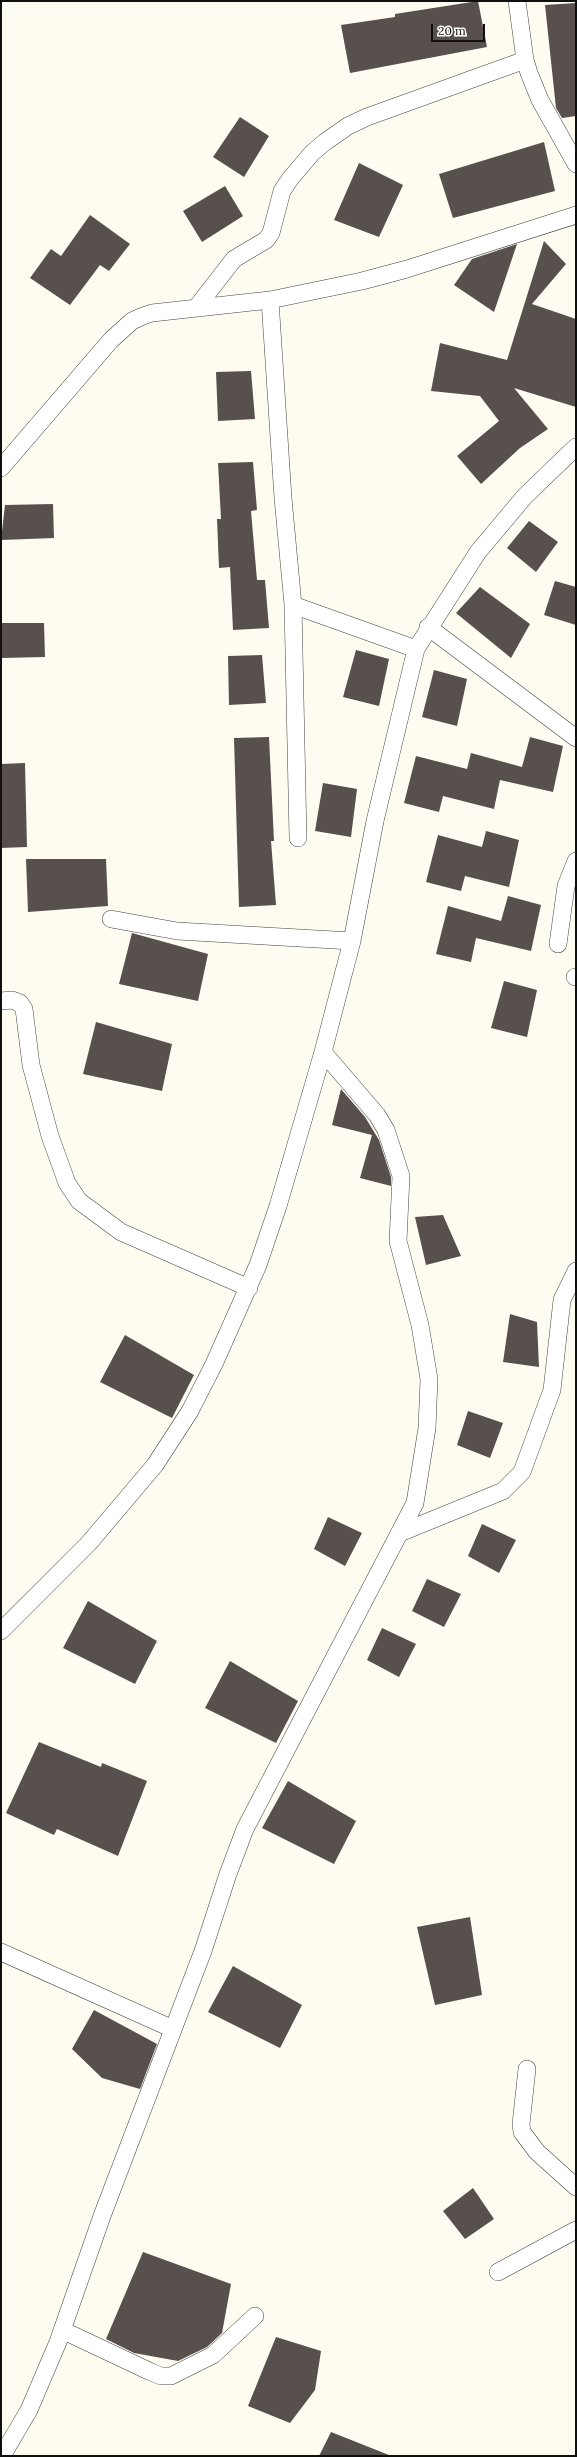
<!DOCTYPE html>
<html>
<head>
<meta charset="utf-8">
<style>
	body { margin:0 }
	#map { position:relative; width:577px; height:2457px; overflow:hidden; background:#fefcf1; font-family:Lora,serif }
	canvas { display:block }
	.frame { position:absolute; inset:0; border:2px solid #0f0f0f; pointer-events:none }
	.scale { position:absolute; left:431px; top:24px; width:54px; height:18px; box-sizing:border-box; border:2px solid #0f0f0f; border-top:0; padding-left:5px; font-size:12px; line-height:14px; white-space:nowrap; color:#0f0f0f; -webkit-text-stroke:3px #fff; paint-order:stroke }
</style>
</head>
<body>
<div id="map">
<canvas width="577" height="2457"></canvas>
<div class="frame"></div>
<div class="scale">20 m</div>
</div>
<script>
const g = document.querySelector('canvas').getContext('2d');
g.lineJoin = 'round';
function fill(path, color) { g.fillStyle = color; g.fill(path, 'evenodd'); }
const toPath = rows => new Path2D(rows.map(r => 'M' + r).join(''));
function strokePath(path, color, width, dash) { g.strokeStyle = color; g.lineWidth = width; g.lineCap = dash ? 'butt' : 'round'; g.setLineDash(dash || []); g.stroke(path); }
fill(toPath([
	[478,1,487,47,350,73,341,25,395,17,395,14],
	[576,3,576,116,562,118,556,108,545,5],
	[240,117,269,136,244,177,213,157],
	[544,142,555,191,453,218,439,174],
	[359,163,403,185,379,237,334,220],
	[225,186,243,216,202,242,183,211],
	[90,215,130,244,109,271,100,265,70,305,30,278,51,249,61,256],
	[544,241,566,264,532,304,576,319,576,407,514,388,548,429,520,448,481,484,457,456,499,421,480,396,431,391,440,343,507,360],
	[517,244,494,312,454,285,472,259],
	[251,371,255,419,218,421,216,372],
	[253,462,257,510,251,511,257,580,265,580,269,628,233,630,230,567,219,568,217,519,221,519,218,463],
	[53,504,54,538,1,540,5,505],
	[529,521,558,542,536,572,507,548],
	[555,581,576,587,576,625,544,615],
	[480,587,530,624,511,658,456,613],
	[1,623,44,623,45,657,1,658],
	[356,650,389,659,379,706,343,697],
	[262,655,266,703,229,705,228,656],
	[434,670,467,679,457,726,422,717],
	[269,737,274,841,271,841,276,905,239,907,234,738],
	[530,737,563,746,553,792,500,780,494,809,443,796,439,812,404,803,416,756,467,769,471,753,522,767],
	[25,763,27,847,1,848,1,764],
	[323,783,357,789,351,837,315,831],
	[486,831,519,840,509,887,465,876,461,891,426,882,438,835,482,847],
	[26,859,106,859,108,906,28,912],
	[508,896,541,905,531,951,476,938,471,962,436,954,448,906,501,921],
	[132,933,208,954,198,1001,119,984],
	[504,981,537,990,527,1037,491,1028],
	[96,1022,172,1044,162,1091,83,1074],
	[341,1089,365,1117,379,1140,391,1177,391,1186,360,1178,372,1135,332,1125],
	[443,1215,461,1256,426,1265,415,1217],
	[510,1314,537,1322,539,1367,503,1362],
	[125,1335,194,1375,172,1418,100,1382],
	[468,1411,503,1423,490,1458,457,1445],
	[328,1517,362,1533,345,1566,314,1549],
	[482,1524,516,1540,499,1573,468,1556],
	[427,1579,461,1594,444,1627,412,1611],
	[88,1601,157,1641,135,1684,63,1648],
	[382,1628,416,1644,399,1677,367,1660],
	[230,1661,298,1701,276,1743,205,1708],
	[39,1742,101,1767,102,1763,147,1781,118,1856,57,1829,54,1835,6,1813],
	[288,1781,356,1821,334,1864,262,1828],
	[470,1917,482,1995,435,2005,417,1927],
	[233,1966,302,2005,280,2048,208,2012],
	[94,2010,157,2044,140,2089,102,2078,72,2049],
	[473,2188,494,2219,465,2239,443,2211],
	[143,2252,231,2284,222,2333,207,2347,178,2361,134,2353,106,2339],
	[276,2337,321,2351,315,2390,290,2423,248,2406],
	[331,2432,389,2455,389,2456,319,2456]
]), '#57504c');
const minor = toPath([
	[517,1,525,60,529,73,540,100,576,164],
	[270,300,283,498,293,605,298,838],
	[196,308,234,259,266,240,271,233,282,191,290,179,312,153,325,142,348,126,367,117,525,60],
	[1,468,111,340,132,321,143,316,152,313,270,300,362,281,407,269,576,215],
	[293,605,416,649],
	[428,627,576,738],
	[111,919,177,931,352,941],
	[558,944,566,886,576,861],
	[575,977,576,977],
	[1,1001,12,1000,20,1003,24,1009,31,1065,50,1136,67,1183,79,1201,121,1232,249,1288],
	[400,1533,503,1491,522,1472,552,1390,562,1300,576,1271],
	[1,1631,89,1543,155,1465,190,1411,214,1364,258,1265,278,1206,323,1052,352,941,375,821,416,649,478,552,525,496,576,447],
	[1,1952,173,2029],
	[527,2069,521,2124,522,2132,537,2152,576,2187],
	[498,2272,576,2230],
	[62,2330,151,2372,161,2376,171,2376,213,2355,255,2316],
	[2,2456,29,2410,58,2342,102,2216,203,1951,228,1874,245,1829,415,1503,427,1428,429,1379,420,1325,398,1241,401,1176,386,1130,377,1115,323,1052]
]);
strokePath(minor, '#424242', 18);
strokePath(minor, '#fff', 17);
</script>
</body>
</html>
